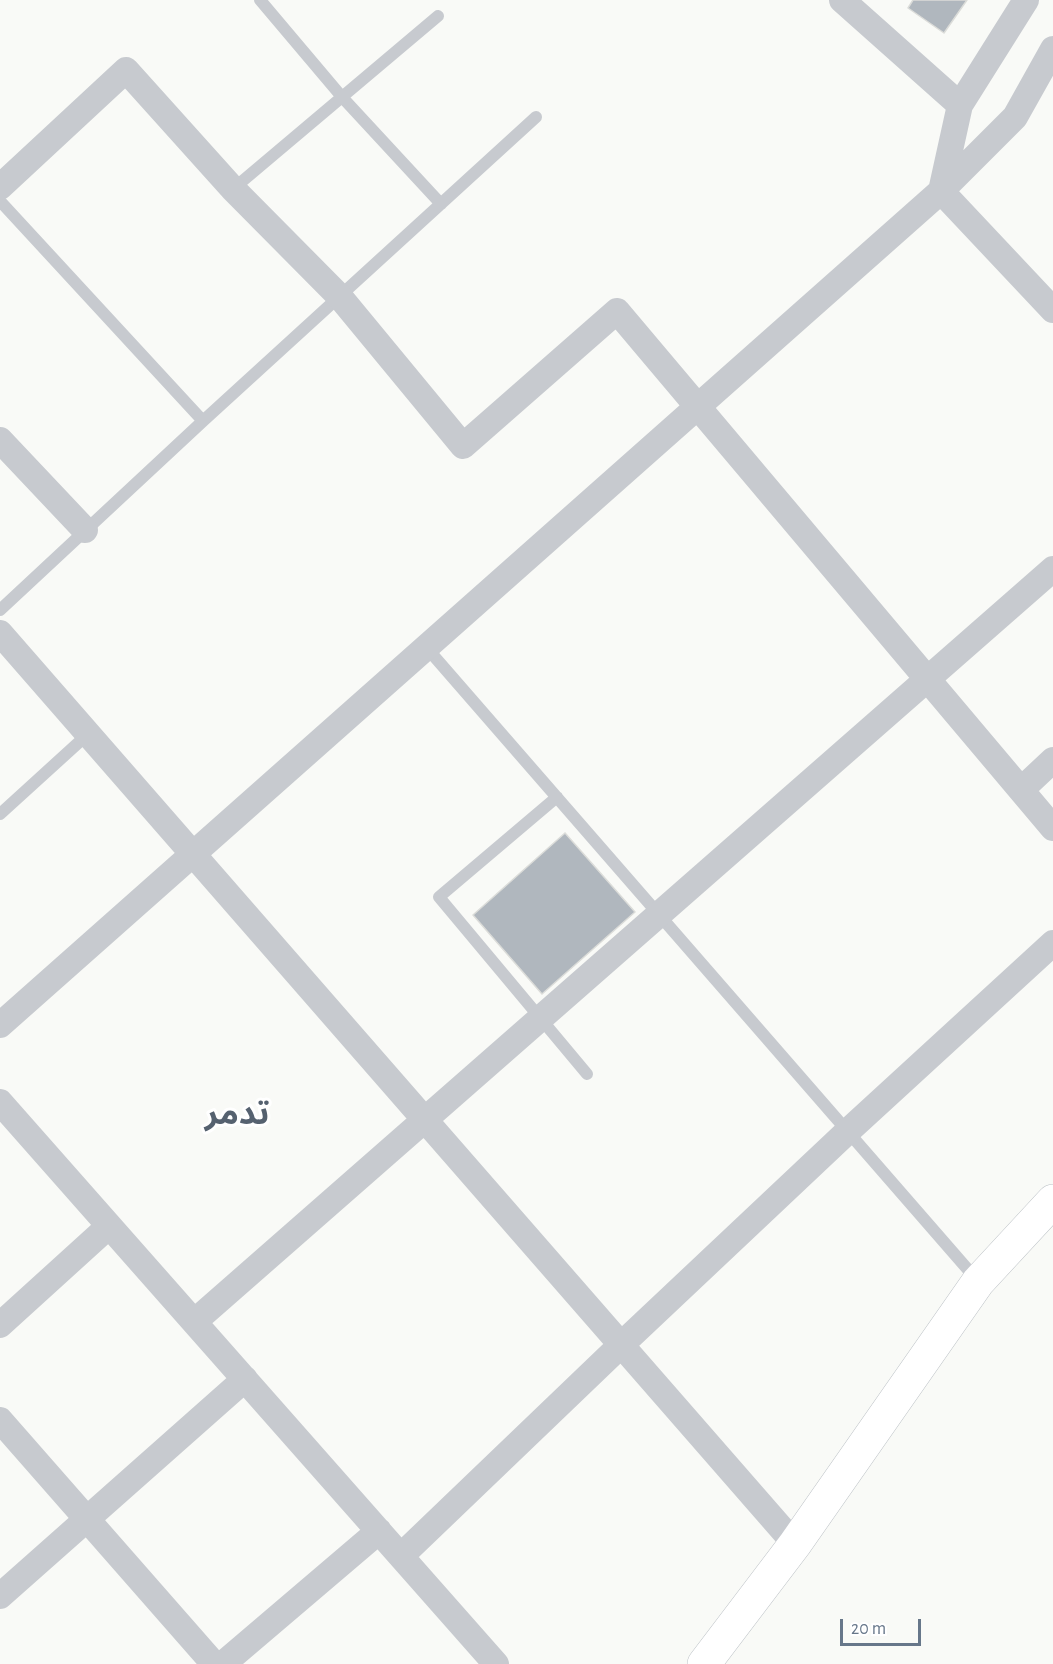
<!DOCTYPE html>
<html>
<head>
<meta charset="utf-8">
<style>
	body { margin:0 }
	#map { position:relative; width:1053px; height:1664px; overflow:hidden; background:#f9faf7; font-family:"Alegreya Sans",sans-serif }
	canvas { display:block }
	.scale { position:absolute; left:840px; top:1619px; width:81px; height:27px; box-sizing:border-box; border:3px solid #67778a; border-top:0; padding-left:8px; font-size:18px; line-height:21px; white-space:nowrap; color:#67778a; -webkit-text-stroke:4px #fff; paint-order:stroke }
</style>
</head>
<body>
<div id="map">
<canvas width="1053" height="1664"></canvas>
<div class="scale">20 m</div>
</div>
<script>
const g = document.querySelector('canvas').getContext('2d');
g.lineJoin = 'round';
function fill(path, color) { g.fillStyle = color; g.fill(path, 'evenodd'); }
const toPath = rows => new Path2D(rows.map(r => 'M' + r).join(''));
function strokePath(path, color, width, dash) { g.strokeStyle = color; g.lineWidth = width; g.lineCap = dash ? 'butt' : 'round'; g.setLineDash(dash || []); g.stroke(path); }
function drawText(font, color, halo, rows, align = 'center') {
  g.font = font + ' "Alegreya Sans","Noto Sans Arabic",sans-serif'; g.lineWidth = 6; g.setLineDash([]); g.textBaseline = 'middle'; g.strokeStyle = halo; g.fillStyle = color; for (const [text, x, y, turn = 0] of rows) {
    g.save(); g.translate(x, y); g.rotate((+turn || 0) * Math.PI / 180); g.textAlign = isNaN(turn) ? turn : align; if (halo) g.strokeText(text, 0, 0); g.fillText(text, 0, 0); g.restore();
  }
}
const building = toPath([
	[913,0,967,0,944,33,908,8,913,0],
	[565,833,635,912,542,994,473,915,565,833]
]);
fill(building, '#b0b7be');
strokePath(building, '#dbdcd9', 1.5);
const secondary = toPath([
	[704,1664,795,1544,978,1282,1053,1201]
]);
strokePath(secondary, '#bbc0c5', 34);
strokePath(toPath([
	[260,0,342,97,441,204],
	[233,189,438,16],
	[0,201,203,421],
	[0,610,203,421,536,117],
	[426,647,977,1280],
	[557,797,439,897,587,1074],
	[0,814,88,734]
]), '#c7cacf', 12);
strokePath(toPath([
	[842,0,960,105],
	[0,187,126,70,233,189,340,297,463,446,617,311,1053,828],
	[941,191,960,105,1026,0],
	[941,191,1053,310],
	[0,440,85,530],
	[0,633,795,1544],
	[1021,790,1053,760],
	[0,1025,941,191,1015,117,1053,49],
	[0,1102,496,1664],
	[194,1322,1053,569],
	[0,1325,109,1226],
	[0,1420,214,1664],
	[401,1556,621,1345,847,1132,1053,943],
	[0,1596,245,1379],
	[223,1664,379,1531]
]), '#c7cacf', 26);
strokePath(secondary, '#fff', 33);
drawText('bold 33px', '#55616f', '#fff', [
	["تدمر",237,1114]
]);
</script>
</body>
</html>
